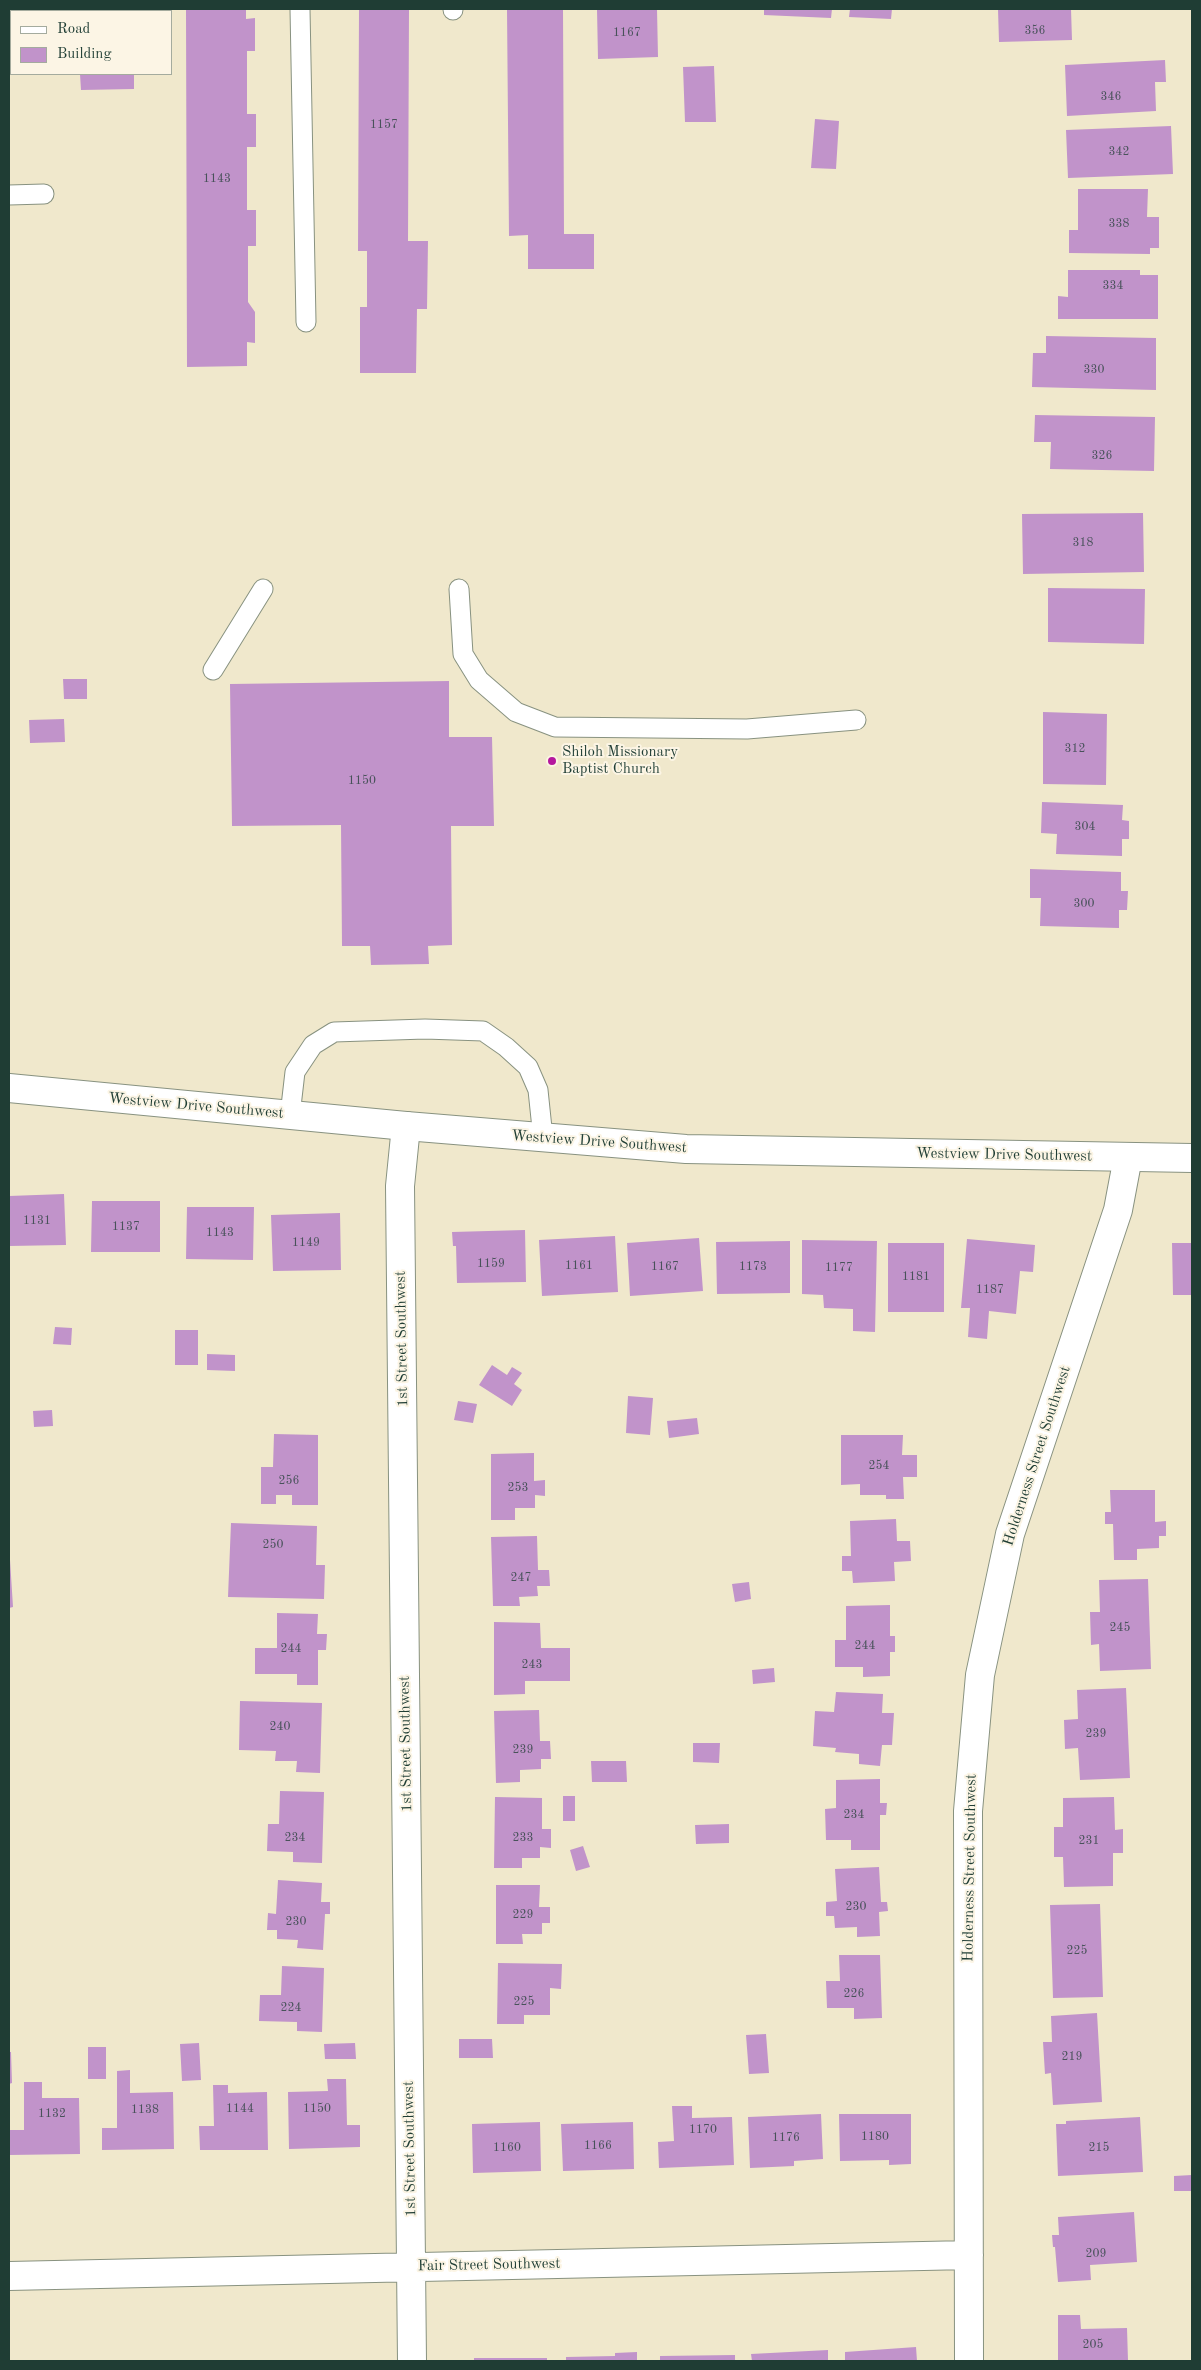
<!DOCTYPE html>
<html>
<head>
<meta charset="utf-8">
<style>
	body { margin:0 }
	#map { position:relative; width:1201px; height:2370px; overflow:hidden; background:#f0e8cc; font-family:"Old Standard TT",serif }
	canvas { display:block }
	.frame { position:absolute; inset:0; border:10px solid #1f3d34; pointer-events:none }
	.legend { position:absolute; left:10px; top:10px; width:162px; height:65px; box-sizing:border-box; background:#fcf5e5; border:1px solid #a4ab9e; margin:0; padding:6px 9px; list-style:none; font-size:15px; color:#1f3d34 }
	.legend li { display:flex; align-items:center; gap:10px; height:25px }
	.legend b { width:25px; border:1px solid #a4ab9e }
</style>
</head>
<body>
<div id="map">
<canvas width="1201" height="2370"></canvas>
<div class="frame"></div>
<ul class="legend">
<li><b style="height:6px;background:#fff"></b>Road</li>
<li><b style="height:14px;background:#c193ca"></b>Building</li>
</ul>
</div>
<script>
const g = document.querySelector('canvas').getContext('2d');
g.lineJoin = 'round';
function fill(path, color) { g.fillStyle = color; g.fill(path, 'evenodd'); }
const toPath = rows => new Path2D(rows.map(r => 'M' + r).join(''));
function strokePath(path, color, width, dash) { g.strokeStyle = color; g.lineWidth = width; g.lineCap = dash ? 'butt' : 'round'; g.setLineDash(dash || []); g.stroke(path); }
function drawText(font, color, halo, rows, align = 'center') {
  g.font = font + ' "Old Standard TT",serif'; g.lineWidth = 4; g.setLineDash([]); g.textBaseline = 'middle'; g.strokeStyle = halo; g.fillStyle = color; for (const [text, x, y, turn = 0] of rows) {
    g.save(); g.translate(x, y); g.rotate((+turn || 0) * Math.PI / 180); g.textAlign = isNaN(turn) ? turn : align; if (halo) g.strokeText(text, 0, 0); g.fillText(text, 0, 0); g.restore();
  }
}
fill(toPath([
	[87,9,140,9,140,11,87,11],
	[186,9,246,9,246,19,255,18,255,51,247,51,247,114,256,114,256,147,247,147,247,210,256,210,256,246,248,246,248,302,255,312,255,343,247,342,247,366,187,367],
	[359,9,409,9,408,241,428,241,427,309,417,309,416,373,360,373,360,307,367,307,367,251,358,251],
	[507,9,563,9,564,234,594,234,594,269,528,269,528,235,509,236],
	[597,9,657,9,658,57,598,59],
	[764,9,832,9,831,18,764,15],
	[850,9,892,9,891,19,849,17],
	[998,9,1071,9,1072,40,999,42],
	[1165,60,1166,82,1155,82,1156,111,1067,116,1065,65],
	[714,66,716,122,685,122,683,67],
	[80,74,134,74,134,89,81,90],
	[815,119,839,121,836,169,811,168],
	[1171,126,1173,174,1068,178,1066,130],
	[1078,189,1148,189,1147,217,1159,217,1159,248,1150,248,1150,254,1069,253,1069,230,1078,230],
	[1068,270,1140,270,1140,275,1158,275,1158,319,1058,319,1058,296,1068,297],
	[1046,336,1156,338,1156,390,1032,387,1033,353,1046,353],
	[1035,415,1155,417,1154,471,1050,469,1051,442,1034,442],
	[1143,513,1144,572,1023,574,1022,514],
	[1048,588,1145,589,1144,644,1048,642],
	[63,679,87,679,87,699,64,699],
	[449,681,449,737,492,737,494,826,451,826,452,945,428,946,429,964,371,965,370,946,342,946,341,825,232,826,230,684],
	[1043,712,1107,714,1106,785,1043,784],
	[64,719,65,742,30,743,29,720],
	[1042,802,1123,805,1122,820,1129,821,1129,839,1122,839,1122,856,1056,854,1057,834,1041,833],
	[1030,869,1121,872,1121,891,1128,891,1127,910,1119,910,1119,928,1040,926,1041,898,1030,898],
	[64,1194,66,1245,9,1246,9,1196],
	[92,1201,160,1201,160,1252,91,1252],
	[187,1207,254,1207,253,1260,186,1259],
	[340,1213,341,1270,273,1271,271,1215],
	[525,1230,526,1282,457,1283,456,1246,453,1246,452,1232],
	[615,1236,618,1292,542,1296,539,1240],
	[699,1238,703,1291,630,1296,627,1243],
	[967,1239,1035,1245,1033,1272,1020,1271,1016,1314,989,1311,987,1339,968,1337,970,1308,961,1308],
	[802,1240,877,1241,875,1332,853,1331,853,1309,824,1308,823,1295,802,1294],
	[790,1241,790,1293,717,1294,716,1242],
	[888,1243,944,1243,944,1312,888,1312],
	[1172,1243,1192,1243,1192,1295,1173,1295],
	[55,1327,72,1328,71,1345,53,1344],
	[175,1330,198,1330,198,1365,175,1365],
	[207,1354,235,1355,235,1371,207,1370],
	[492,1365,507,1375,512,1367,522,1373,514,1384,522,1390,512,1406,479,1385],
	[628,1396,653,1398,650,1435,626,1433],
	[458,1401,477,1404,473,1423,454,1420],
	[52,1410,53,1426,34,1427,33,1411],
	[697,1418,699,1434,669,1438,667,1421],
	[274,1434,318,1435,318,1505,292,1505,292,1495,276,1495,276,1504,261,1504,261,1467,273,1467],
	[841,1435,903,1435,902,1455,917,1455,917,1477,903,1477,904,1499,886,1499,886,1495,860,1495,860,1484,841,1485],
	[534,1453,534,1481,545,1480,545,1496,535,1495,535,1508,515,1508,515,1520,491,1520,491,1454],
	[1110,1490,1155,1490,1155,1522,1166,1521,1166,1536,1159,1536,1159,1548,1137,1549,1137,1560,1114,1560,1113,1524,1105,1524,1105,1512,1111,1512],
	[896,1519,897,1541,910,1541,911,1561,894,1562,895,1581,853,1583,852,1571,842,1571,842,1556,851,1556,850,1521],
	[231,1523,317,1526,316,1565,325,1565,324,1599,228,1597],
	[537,1536,538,1570,549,1570,550,1586,537,1586,538,1596,519,1597,520,1606,493,1606,491,1537],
	[9,1544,13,1607,9,1608],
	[1148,1579,1151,1669,1100,1671,1099,1644,1091,1645,1090,1612,1100,1612,1099,1580],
	[749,1582,751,1599,735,1602,732,1584],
	[890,1605,890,1636,895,1636,895,1652,890,1652,890,1676,863,1677,863,1667,835,1667,835,1640,846,1640,846,1606],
	[277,1613,318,1614,317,1634,327,1634,326,1650,318,1650,318,1685,297,1685,297,1674,255,1674,255,1648,277,1648],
	[494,1622,540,1623,541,1648,570,1648,570,1681,525,1681,525,1694,494,1695],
	[774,1668,775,1682,753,1684,752,1670],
	[1126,1688,1130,1778,1080,1780,1078,1748,1065,1749,1064,1720,1078,1719,1077,1690],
	[836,1692,883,1694,882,1713,894,1713,892,1745,882,1745,880,1766,859,1764,859,1754,835,1752,836,1748,813,1746,815,1711,834,1712],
	[240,1701,322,1703,320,1773,296,1772,297,1761,275,1761,276,1751,239,1750],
	[539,1710,540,1741,550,1741,551,1759,541,1759,541,1769,520,1770,520,1782,496,1783,494,1711],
	[693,1743,720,1743,719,1763,693,1762],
	[591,1761,626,1761,627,1782,592,1782],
	[880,1779,880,1803,887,1803,886,1815,880,1815,880,1850,851,1850,851,1840,826,1840,825,1809,836,1808,836,1780],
	[280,1791,324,1792,322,1863,293,1862,293,1852,267,1851,268,1824,279,1824],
	[563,1796,575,1796,575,1821,563,1821],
	[495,1797,542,1798,542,1829,551,1829,551,1848,540,1847,540,1858,522,1858,522,1868,494,1868],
	[1114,1797,1115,1830,1123,1829,1123,1853,1113,1853,1113,1886,1064,1887,1063,1857,1054,1857,1054,1827,1063,1827,1063,1798],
	[729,1824,729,1843,696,1844,695,1825],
	[583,1846,590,1867,576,1871,570,1850],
	[879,1867,881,1902,887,1902,888,1911,879,1912,880,1936,857,1937,857,1927,835,1928,834,1916,826,1916,826,1902,837,1901,835,1869],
	[278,1880,322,1883,321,1902,330,1902,330,1914,325,1914,323,1950,297,1948,298,1940,277,1939,277,1930,267,1930,268,1913,276,1914],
	[496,1885,540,1885,539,1907,550,1907,550,1923,542,1923,542,1934,522,1934,523,1944,496,1944],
	[1100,1904,1103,1997,1053,1998,1050,1905],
	[839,1955,880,1955,882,2018,854,2019,854,2008,827,2008,826,1981,840,1981],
	[498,1963,562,1964,561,1989,550,1988,550,2015,524,2015,524,2024,497,2024],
	[282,1966,324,1968,322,2032,297,2031,297,2022,259,2021,260,1995,281,1995],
	[1097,2013,1102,2102,1053,2105,1051,2073,1045,2074,1043,2042,1052,2042,1051,2016],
	[766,2034,769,2073,749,2074,746,2035],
	[459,2039,492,2039,493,2058,459,2058],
	[199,2043,201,2080,182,2081,180,2044],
	[355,2043,356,2059,325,2059,324,2044],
	[88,2047,106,2047,106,2079,88,2079],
	[9,2052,11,2052,12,2083,9,2084],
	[130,2070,130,2093,173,2092,174,2149,102,2150,102,2128,117,2128,117,2071],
	[327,2079,346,2079,347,2125,360,2125,360,2147,289,2149,288,2092,328,2091],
	[24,2082,42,2082,42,2098,79,2098,80,2154,9,2155,9,2130,24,2130],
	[213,2085,228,2085,228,2093,267,2092,268,2150,200,2150,199,2126,214,2126],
	[672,2106,692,2106,692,2118,732,2117,734,2165,659,2168,658,2142,674,2141],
	[821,2114,823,2159,794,2161,794,2166,750,2168,748,2117],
	[839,2114,911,2114,911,2164,889,2165,889,2160,840,2161],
	[1140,2117,1143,2172,1058,2176,1056,2124,1066,2124,1066,2121],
	[540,2122,541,2171,473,2173,472,2124],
	[633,2122,634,2169,563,2171,561,2124],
	[1192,2175,1192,2191,1174,2191,1174,2176],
	[1134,2212,1137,2262,1090,2265,1091,2280,1058,2282,1055,2247,1053,2247,1052,2235,1059,2235,1058,2217],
	[1058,2315,1080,2315,1081,2329,1127,2328,1128,2361,1058,2361],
	[916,2347,917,2361,845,2361,845,2352],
	[828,2350,828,2361,752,2361,751,2354],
	[637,2352,637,2361,566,2361,566,2357,615,2356,615,2353],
	[735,2355,735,2361,660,2361,660,2356],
	[474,2358,547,2358,547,2361,474,2361]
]), '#c193ca');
const service = toPath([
	[300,9,306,322],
	[453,9,453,10],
	[9,195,44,194],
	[459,589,463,654,479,680,516,712,555,727,747,729,856,720],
	[213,670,263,589],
	[290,1115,295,1072,313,1045,334,1032,425,1029,483,1031,506,1047,528,1067,538,1090,543,1138]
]);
const minor = toPath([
	[406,1126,400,1186,412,2361],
	[9,2276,969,2255],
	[969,2361,968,1811,980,1675,1010,1534,1118,1210,1128,1157]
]);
const tertiary = toPath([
	[9,1088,406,1126,686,1149,1192,1158]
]);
strokePath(service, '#889280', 21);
strokePath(minor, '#889280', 30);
strokePath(tertiary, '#889280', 30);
strokePath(service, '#fff', 19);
strokePath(minor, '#fff', 28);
strokePath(tertiary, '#fff', 28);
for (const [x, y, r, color] of [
	[552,761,5,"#b5179e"]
]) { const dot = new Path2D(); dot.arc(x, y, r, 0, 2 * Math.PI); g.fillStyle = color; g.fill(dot); strokePath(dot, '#fcf5e5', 2); }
drawText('12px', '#48525a', null, [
	["356",1035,31],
	["1167",627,33],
	["346",1111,97],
	["1157",384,125],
	["342",1119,152],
	["1143",217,179],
	["338",1119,224],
	["334",1113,286],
	["330",1094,370],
	["326",1102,456],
	["318",1083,543],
	["312",1075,749],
	["1150",362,781],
	["304",1085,827],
	["300",1084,904],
	["1131",37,1221],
	["1137",126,1227],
	["1143",220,1233],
	["1149",306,1243],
	["1159",491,1264],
	["1161",579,1266],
	["1167",665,1267],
	["1173",753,1267],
	["1177",839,1268],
	["1181",916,1277],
	["1187",990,1290],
	["254",879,1466],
	["256",289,1481],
	["253",518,1488],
	["250",273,1545],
	["247",521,1578],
	["245",1120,1628],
	["244",865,1646],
	["244",291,1649],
	["243",532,1665],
	["240",280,1727],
	["239",1096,1734],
	["239",523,1750],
	["234",854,1815],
	["234",295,1838],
	["233",523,1838],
	["231",1089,1841],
	["230",856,1907],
	["229",523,1915],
	["230",296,1922],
	["225",1077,1951],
	["226",854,1994],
	["225",524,2002],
	["224",291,2008],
	["219",1072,2057],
	["1144",240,2109],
	["1150",317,2109],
	["1138",145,2110],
	["1132",52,2114],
	["1170",703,2130],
	["1180",875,2137],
	["1176",786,2138],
	["1166",598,2146],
	["1160",507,2148],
	["215",1099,2148],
	["209",1096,2254],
	["205",1093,2345]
]);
drawText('15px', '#1f3d34', '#fcf5e5', [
	["Shiloh Missionary",562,752],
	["Baptist Church",562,769]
], 'left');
drawText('15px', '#1f3d34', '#fcf5e5', [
	["Westview Drive Southwest",196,1106,5],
	["Westview Drive Southwest",599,1142,4],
	["Westview Drive Southwest",1004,1155,1],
	["1st Street Southwest",402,1339,-91],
	["Holderness Street Southwest",1037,1456,-72],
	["1st Street Southwest",406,1744,-91],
	["Holderness Street Southwest",970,1868,-89],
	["1st Street Southwest",410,2149,-91],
	["Fair Street Southwest",489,2265,-1]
]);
</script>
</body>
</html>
